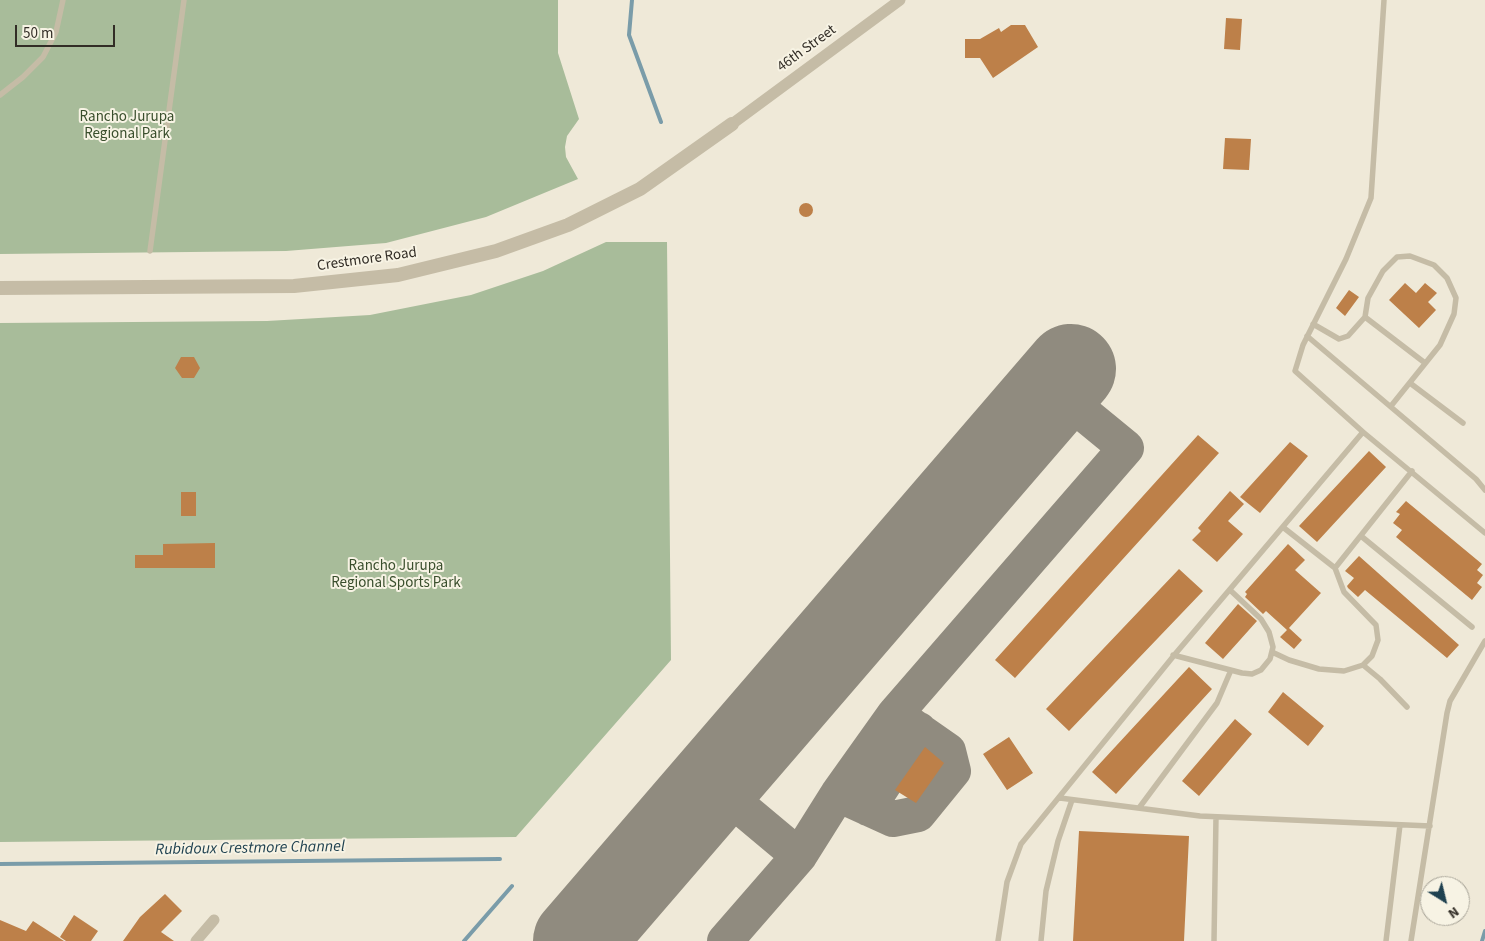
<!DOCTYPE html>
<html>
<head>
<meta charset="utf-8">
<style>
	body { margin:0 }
	#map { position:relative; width:1485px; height:941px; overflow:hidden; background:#efe9d8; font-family:"Source Sans 3",sans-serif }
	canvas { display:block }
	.north { position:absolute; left:1420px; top:876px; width:50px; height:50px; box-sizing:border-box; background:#f7f3e4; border:1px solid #a8a498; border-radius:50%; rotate:144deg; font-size:14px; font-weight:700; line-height:20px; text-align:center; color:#322d26 }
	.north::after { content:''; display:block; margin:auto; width:18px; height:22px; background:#1f4150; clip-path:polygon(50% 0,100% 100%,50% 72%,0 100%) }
	.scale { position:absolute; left:15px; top:25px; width:100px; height:22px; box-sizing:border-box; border:2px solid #322d26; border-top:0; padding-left:6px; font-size:15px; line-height:18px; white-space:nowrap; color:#322d26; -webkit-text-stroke:4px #f7f3e4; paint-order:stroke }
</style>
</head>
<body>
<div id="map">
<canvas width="1485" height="941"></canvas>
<div class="north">N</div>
<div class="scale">50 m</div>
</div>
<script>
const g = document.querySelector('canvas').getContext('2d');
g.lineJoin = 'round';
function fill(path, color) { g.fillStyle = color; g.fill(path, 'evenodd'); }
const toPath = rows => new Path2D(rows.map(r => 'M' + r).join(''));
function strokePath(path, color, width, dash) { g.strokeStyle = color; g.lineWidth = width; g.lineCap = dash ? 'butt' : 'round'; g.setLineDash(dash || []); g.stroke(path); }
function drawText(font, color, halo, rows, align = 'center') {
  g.font = font + ' "Source Sans 3",sans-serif'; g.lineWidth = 4; g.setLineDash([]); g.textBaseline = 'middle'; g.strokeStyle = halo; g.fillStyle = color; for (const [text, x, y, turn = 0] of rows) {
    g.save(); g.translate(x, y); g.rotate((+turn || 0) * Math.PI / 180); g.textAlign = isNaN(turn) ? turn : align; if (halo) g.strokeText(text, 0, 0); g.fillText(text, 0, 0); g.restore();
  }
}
fill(toPath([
	[0,0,558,0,558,53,579,119,567,136,565,147,566,157,578,179,486,217,386,243,286,251,0,254],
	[606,242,667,242,671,660,516,837,0,842,0,323,267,321,370,315,471,295,543,271]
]), '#a8bc9a');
strokePath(toPath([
	[632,0,629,35,661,122],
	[0,864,500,859],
	[464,941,512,886],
	[1482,941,1485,931]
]), '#7a9ca9', 4);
strokePath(toPath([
	[713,784,799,856],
	[838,794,893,819,918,814,953,771,948,751,895,714],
	[868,808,919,730],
	[725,941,799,856,838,794,895,714,1126,448,1054,389]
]), '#908b7f', 36);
strokePath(toPath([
	[578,941,1071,369]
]), '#908b7f', 90);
fill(toPath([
	[1226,18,1242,19,1240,50,1224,49],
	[1011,25,1025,25,1038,47,993,78,980,58,965,58,965,39,980,39,999,28,1001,32],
	[1225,138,1251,139,1249,170,1223,169],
	'799 210a7 7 0 1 1 14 0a7 7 0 1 1-14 0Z',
	[1405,283,1416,293,1425,283,1437,293,1428,302,1436,310,1419,328,1389,300],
	[1349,290,1359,297,1345,316,1336,308],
	[181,357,194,357,200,368,194,378,182,378,175,368],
	[1198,435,1219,453,1015,678,995,660],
	[1290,442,1308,456,1260,513,1240,497],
	[1369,451,1386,467,1317,542,1299,526],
	[1230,491,1244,504,1228,521,1243,534,1217,562,1192,540,1201,531,1198,528],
	[181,492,196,492,196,516,181,516],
	[1406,501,1482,564,1477,570,1483,575,1477,583,1482,587,1472,600,1396,537,1402,530,1393,523,1400,514,1396,512],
	[215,543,215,568,135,568,135,555,163,555,163,544],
	[1288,544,1305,560,1295,570,1321,593,1289,628,1302,640,1294,649,1280,637,1287,630,1266,611,1263,614,1245,597,1247,594,1245,592],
	[1359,556,1459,645,1447,658,1365,590,1358,597,1348,588,1347,586,1354,578,1345,571],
	[1179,569,1203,591,1069,731,1046,709],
	[1238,604,1257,621,1223,659,1205,643],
	[1189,667,1212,689,1116,794,1092,772],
	[1283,692,1324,726,1308,746,1268,712],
	[1235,719,1252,734,1199,796,1182,781],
	[1009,737,1033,773,1007,790,983,754],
	[925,747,944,763,916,803,895,790],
	[1079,831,1189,836,1184,941,1073,941],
	[165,894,182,911,161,932,174,941,123,941,140,917],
	[74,915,98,931,91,941,66,941,60,937],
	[0,920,26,931,33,921,64,941,0,941]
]), '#bd8049');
strokePath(toPath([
	[0,95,23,77,43,57,56,32,63,0],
	[150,251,184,0],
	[1365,317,1425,363],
	[1313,324,1339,339,1348,336,1365,317,1368,298,1383,271,1397,257,1410,256,1434,265,1447,278,1456,298,1454,314,1440,345,1391,406],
	[1307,336,1476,479,1485,490],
	[1410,383,1463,423],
	[1363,432,1485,533],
	[1284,528,1335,568,1412,471],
	[1361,536,1472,627],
	[1272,652,1289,660,1319,669,1344,671,1363,665,1372,656,1378,640,1376,625,1344,592,1335,568],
	[1173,655,1242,673,1252,674,1261,670,1270,659,1273,647,1269,632,1261,619,1230,590],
	[1363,665,1380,679,1407,707],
	[1060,798,1200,816,1430,826],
	[1139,808,1217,703,1231,670],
	[998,941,1007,882,1021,844,1176,653,1363,432,1295,371,1303,345,1346,259,1371,198,1384,0],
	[1041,941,1046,891,1058,841,1072,800],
	[1214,941,1216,817],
	[1386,941,1400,825],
	[1411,941,1447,713,1450,701,1485,641]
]), '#c5bca6', 5.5);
strokePath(toPath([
	[732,124,900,0],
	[196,941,214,920]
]), '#c5bca6', 11);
strokePath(toPath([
	[0,288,294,286,398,275,496,251,568,225,640,189,732,124]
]), '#c5bca6', 14);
drawText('15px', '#322d26', '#f7f3e4', [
	["46th Street",807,49,-36],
	["Crestmore Road",367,260,-8]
]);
drawText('15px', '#394e2c', '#f7f3e4', [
	["Rancho Jurupa",127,118],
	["Regional Park",127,135],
	["Rancho Jurupa",396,567],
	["Regional Sports Park",396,584]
]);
drawText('italic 16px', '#1f4150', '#f7f3e4', [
	["Rubidoux Crestmore Channel",250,849,-1]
]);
</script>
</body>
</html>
